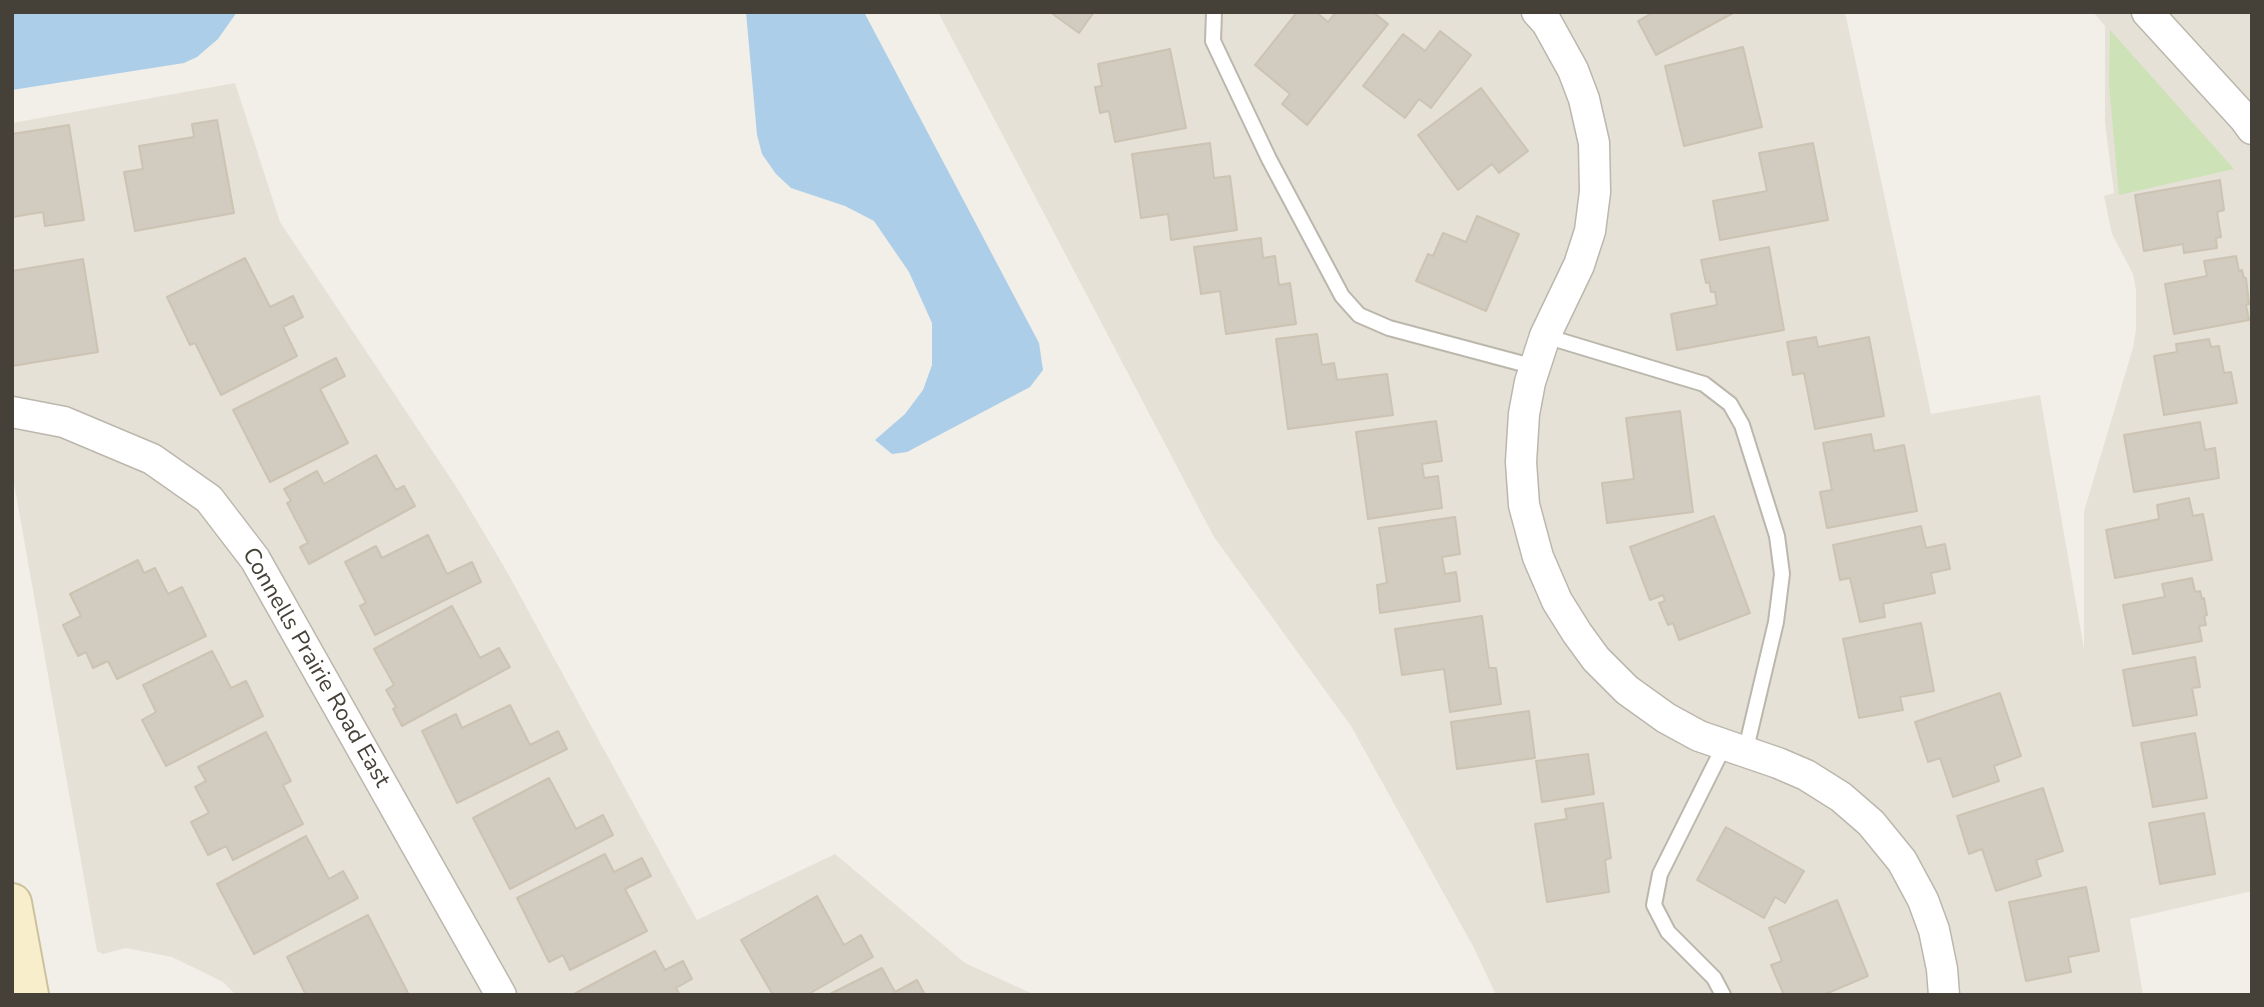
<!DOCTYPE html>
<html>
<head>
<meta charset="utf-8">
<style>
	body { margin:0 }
	#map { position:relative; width:2264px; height:1007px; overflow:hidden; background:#f2efe8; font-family:"Nunito Sans",sans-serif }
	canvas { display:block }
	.frame { position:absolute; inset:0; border:14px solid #454038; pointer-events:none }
</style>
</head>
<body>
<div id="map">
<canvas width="2264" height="1007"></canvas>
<div class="frame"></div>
</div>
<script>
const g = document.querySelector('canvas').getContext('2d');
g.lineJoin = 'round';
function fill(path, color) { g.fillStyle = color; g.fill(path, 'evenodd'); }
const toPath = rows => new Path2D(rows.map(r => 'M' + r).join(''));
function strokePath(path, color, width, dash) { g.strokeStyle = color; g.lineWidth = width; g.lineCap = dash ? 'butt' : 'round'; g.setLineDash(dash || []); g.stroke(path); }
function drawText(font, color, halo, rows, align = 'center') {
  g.font = font + ' "Nunito Sans",sans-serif'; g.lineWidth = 7; g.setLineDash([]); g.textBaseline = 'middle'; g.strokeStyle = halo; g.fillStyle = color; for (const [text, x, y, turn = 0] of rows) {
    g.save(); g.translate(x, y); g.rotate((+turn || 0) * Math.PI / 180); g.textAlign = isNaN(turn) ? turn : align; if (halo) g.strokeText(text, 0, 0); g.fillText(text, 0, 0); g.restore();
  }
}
fill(toPath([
	[938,12,1845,12,1931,414,2040,395,2084,649,2084,511,2133,348,2136,329,2136,290,2133,274,2112,234,2104,196,2114,193,2105,123,2105,26,2093,12,2252,12,2252,891,2130,919,2143,995,1496,995,1474,948,1351,726,1214,537],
	[235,83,280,222,459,491,506,570,697,920,835,854,965,963,1035,995,236,995,223,982,172,957,126,948,103,954,97,951,12,472,12,123]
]), '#e5e1d7');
fill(toPath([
	[2110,30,2234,169,2119,195,2109,85]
]), '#cde2b6');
fill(toPath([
	[12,12,237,12,218,39,197,57,184,63,12,90],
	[746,12,864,12,1039,343,1043,370,1030,387,907,452,892,454,875,440,905,414,923,390,932,365,932,323,909,272,874,221,845,206,791,188,776,174,762,154,757,135]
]), '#accee8');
const building = toPath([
	[1050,12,1094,12,1079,33,1050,12],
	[1297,12,1316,12,1328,22,1336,12,1373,12,1388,24,1307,125,1282,104,1290,94,1255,65,1297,12],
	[1654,12,1735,12,1656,55,1638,21,1654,12],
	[1440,31,1471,55,1431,108,1419,99,1405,118,1363,86,1403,34,1425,51,1440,31],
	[1743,47,1762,127,1684,146,1665,66,1743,47],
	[1170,49,1186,128,1115,142,1109,111,1100,113,1095,87,1102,86,1098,64,1170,49],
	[1481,88,1528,151,1499,173,1492,164,1458,190,1418,135,1481,88],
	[217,120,234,213,135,231,124,172,143,169,139,146,194,137,192,124,217,120],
	[69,125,84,220,45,226,43,212,12,217,12,134,69,125],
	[1210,143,1214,178,1230,176,1237,230,1171,240,1168,214,1141,218,1132,154,1210,143],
	[1813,143,1828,220,1720,240,1713,201,1767,191,1759,153,1813,143],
	[2220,180,2224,210,2217,212,2221,237,2216,238,2217,248,2184,253,2183,244,2144,251,2135,195,2220,180],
	[1477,216,1519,234,1486,311,1416,281,1428,254,1433,256,1443,233,1466,242,1477,216],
	[1261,238,1263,258,1275,256,1279,285,1290,283,1296,324,1226,334,1220,291,1201,294,1194,247,1261,238],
	[1769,247,1784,330,1677,350,1671,314,1717,305,1715,292,1711,292,1709,282,1706,283,1701,260,1769,247],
	[2236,256,2239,271,2242,270,2244,278,2246,278,2249,304,2246,305,2249,320,2174,334,2165,284,2207,276,2204,261,2236,256],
	[245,258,270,307,293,296,303,317,283,327,297,356,221,395,195,343,190,345,167,297,245,258],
	[83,259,98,352,12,366,12,271,83,259],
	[1317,334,1322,365,1334,363,1337,380,1387,374,1393,415,1288,429,1276,339,1317,334],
	[1816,337,1818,347,1869,337,1884,416,1815,429,1804,373,1793,375,1787,342,1816,337],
	[2209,339,2211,347,2219,346,2224,373,2231,372,2237,403,2164,415,2154,356,2177,352,2176,344,2209,339],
	[336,358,345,376,320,389,348,443,270,482,233,410,336,358],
	[1680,411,1693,512,1607,523,1602,483,1634,479,1626,418,1680,411],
	[1436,421,1442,461,1422,464,1424,478,1438,476,1442,508,1368,519,1356,432,1436,421],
	[2200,422,2205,450,2215,448,2219,478,2134,492,2124,435,2200,422],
	[1871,434,1874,451,1904,445,1917,511,1827,528,1820,492,1832,490,1823,443,1871,434],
	[376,455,396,490,404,486,415,506,309,564,300,547,308,543,287,503,291,501,284,489,317,471,324,484,376,455],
	[2189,498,2193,516,2203,514,2212,560,2115,578,2106,530,2159,519,2157,505,2189,498],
	[1714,516,1750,613,1679,640,1673,623,1668,625,1659,603,1665,601,1663,595,1650,600,1630,547,1714,516],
	[1455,517,1460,554,1442,557,1445,574,1456,572,1460,601,1380,613,1377,585,1387,583,1379,528,1455,517],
	[1921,526,1926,548,1945,544,1950,569,1931,573,1935,593,1883,604,1885,617,1860,622,1850,578,1840,580,1833,545,1921,526],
	[428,535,447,574,472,562,481,582,375,635,360,606,366,603,345,562,376,546,382,558,428,535],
	[138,560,144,573,155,568,168,594,182,587,206,636,117,679,108,661,93,668,86,652,78,656,63,625,81,616,70,594,138,560],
	[2192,578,2195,592,2200,591,2202,599,2204,598,2207,615,2204,616,2206,625,2199,626,2202,641,2133,654,2123,605,2165,597,2162,584,2192,578],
	[452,606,480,658,499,648,510,667,402,726,393,709,396,707,386,690,394,685,374,649,452,606],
	[1482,616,1489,668,1496,668,1501,704,1450,712,1444,669,1402,675,1395,629,1482,616],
	[1921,623,1934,691,1900,697,1903,710,1859,718,1843,639,1921,623],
	[212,651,231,688,246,681,263,716,166,766,142,720,156,712,143,685,212,651],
	[2195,657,2200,687,2192,688,2197,715,2133,726,2123,670,2195,657],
	[2000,693,2021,756,1994,766,1999,781,1953,797,1940,758,1928,762,1915,722,2000,693],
	[510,705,530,745,558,731,567,749,457,803,422,731,456,714,462,728,510,705],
	[1529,711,1535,758,1457,769,1451,722,1529,711],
	[266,732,291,781,283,785,303,824,233,860,226,846,208,855,191,822,209,813,195,787,206,781,198,767,266,732],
	[2195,733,2207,798,2153,807,2141,743,2195,733],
	[1588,754,1594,794,1542,802,1536,761,1588,754],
	[549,778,576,829,603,815,613,835,510,889,473,818,549,778],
	[2043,788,2063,851,2036,860,2041,876,1996,891,1982,849,1969,854,1957,816,2043,788],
	[1603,803,1611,858,1605,860,1609,892,1547,902,1535,824,1567,819,1565,809,1603,803],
	[2204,813,2215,874,2160,884,2149,823,2204,813],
	[1726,827,1804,871,1785,903,1775,897,1764,918,1697,880,1726,827],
	[306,836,329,879,343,871,358,898,254,954,217,884,306,836],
	[605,854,614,872,642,858,651,876,625,889,647,931,570,970,563,955,549,962,517,898,605,854],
	[2086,887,2099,951,2068,957,2071,972,2026,981,2009,902,2086,887],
	[817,896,844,945,861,935,873,957,807,995,773,995,741,940,817,896],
	[1837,900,1868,976,1823,995,1784,995,1771,965,1782,961,1769,928,1837,900],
	[368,915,409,995,306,995,287,957,368,915],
	[655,951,665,970,683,961,692,979,676,988,680,995,572,995,655,951],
	[882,968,895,992,917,980,925,995,828,995,882,968]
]);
fill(building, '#d2cbbf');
strokePath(building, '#ccc3b3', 2);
const lane = toPath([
	[1214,12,1213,41,1269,159,1342,296,1359,315,1389,328,1535,367],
	[1545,336,1704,384,1730,404,1742,425,1777,536,1782,574,1776,622,1745,753],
	[1723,995,1714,978,1668,932,1654,905,1660,874,1724,746]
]);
const street = toPath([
	[1537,12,1547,23,1573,70,1584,99,1594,143,1595,192,1590,231,1579,265,1545,336,1530,382,1524,414,1521,462,1524,505,1538,557,1557,601,1577,633,1596,659,1627,690,1666,718,1699,736,1778,763,1806,775,1841,797,1871,823,1902,861,1923,900,1934,930,1942,969,1944,995],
	[2147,12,2244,118,2252,129],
	[12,412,64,422,152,459,209,499,255,559,501,995]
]);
const secondary = toPath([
	[12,903,29,995]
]);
strokePath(lane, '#bcb7ac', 18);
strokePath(street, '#bcb7ac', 33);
strokePath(secondary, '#ccc19d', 42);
strokePath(lane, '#fff', 14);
strokePath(street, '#fff', 30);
strokePath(secondary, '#f8eecc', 38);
drawText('23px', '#454038', '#fff', [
	["Connells Prairie Road East",315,668,60]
]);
</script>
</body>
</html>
